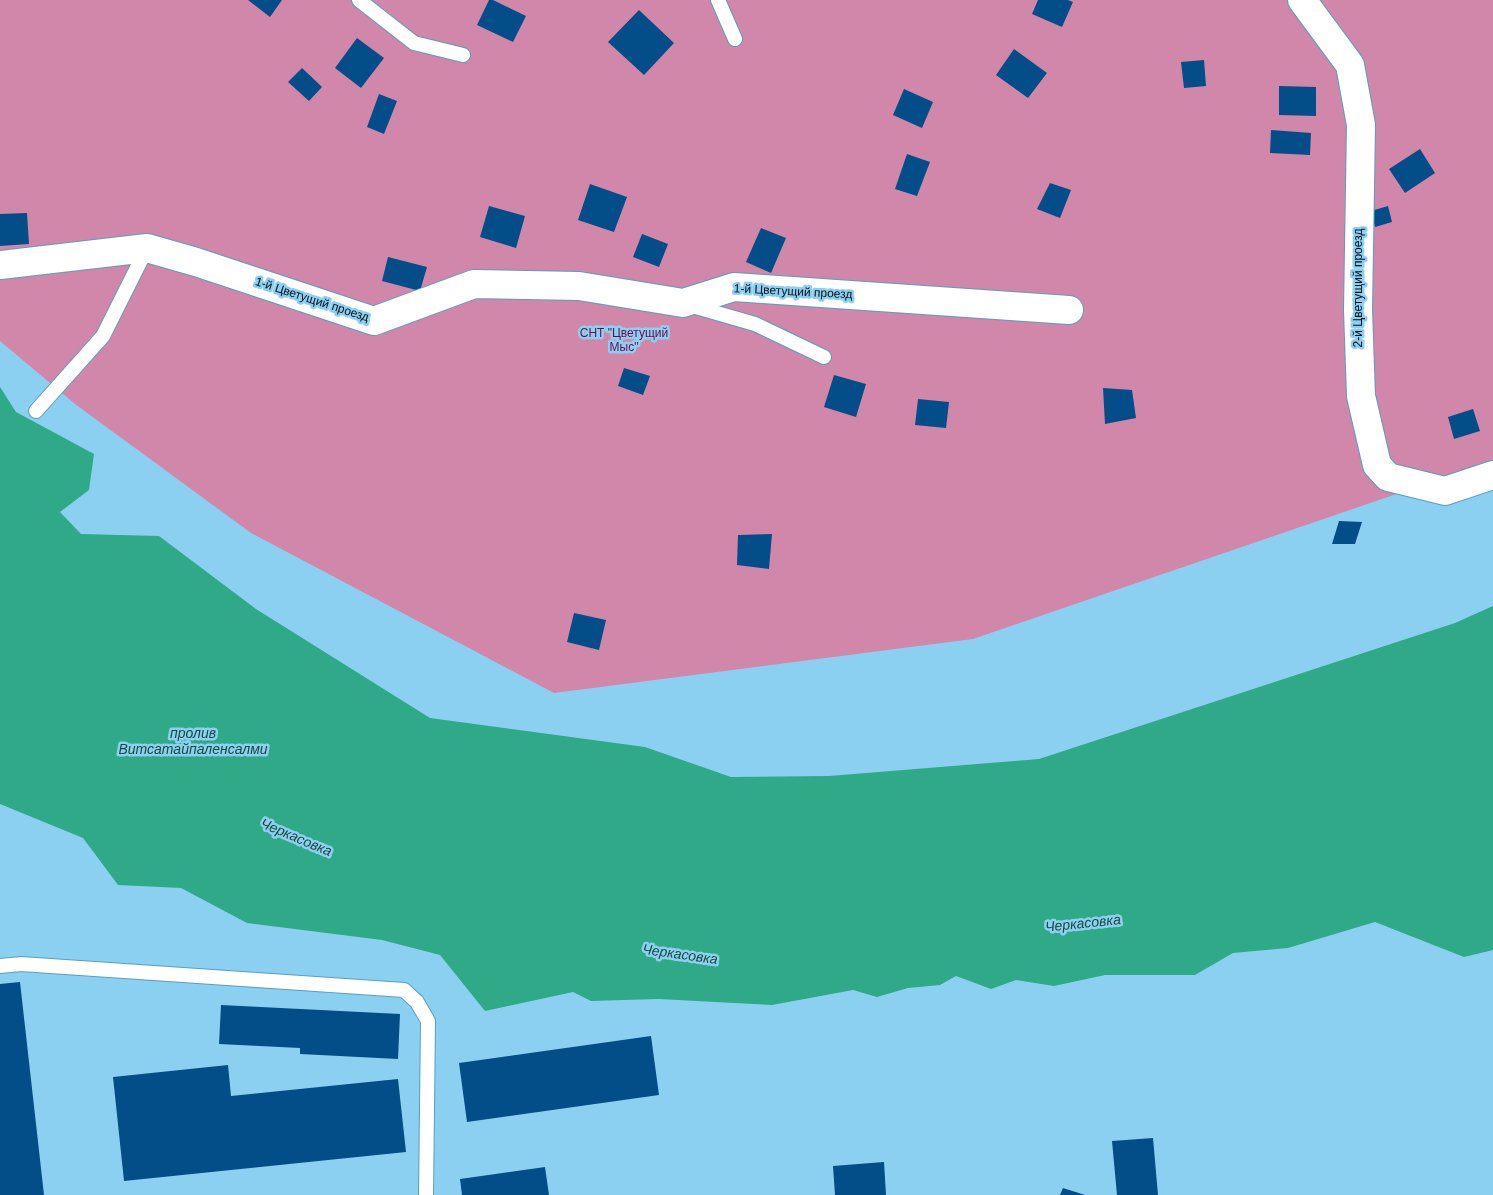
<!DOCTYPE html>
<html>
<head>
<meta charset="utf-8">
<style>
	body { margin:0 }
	canvas { display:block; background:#8cd0f1 }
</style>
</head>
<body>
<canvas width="1493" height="1195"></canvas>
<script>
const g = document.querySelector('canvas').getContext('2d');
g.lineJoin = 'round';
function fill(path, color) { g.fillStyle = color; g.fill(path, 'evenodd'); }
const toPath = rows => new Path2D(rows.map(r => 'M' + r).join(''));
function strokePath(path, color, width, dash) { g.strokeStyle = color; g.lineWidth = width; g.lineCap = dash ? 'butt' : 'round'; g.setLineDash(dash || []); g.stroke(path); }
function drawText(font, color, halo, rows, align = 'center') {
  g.font = font + ' Helvetica,sans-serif'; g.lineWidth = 5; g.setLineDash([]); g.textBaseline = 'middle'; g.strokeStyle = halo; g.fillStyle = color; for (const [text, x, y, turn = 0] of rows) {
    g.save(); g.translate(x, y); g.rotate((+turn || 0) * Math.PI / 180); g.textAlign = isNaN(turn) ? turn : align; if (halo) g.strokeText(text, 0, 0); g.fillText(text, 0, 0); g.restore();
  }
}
fill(toPath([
	[0,0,1493,0,1493,461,973,639,554,693,251,533,75,404,0,341]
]), '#d087a9');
fill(toPath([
	[0,387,16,412,94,454,89,490,60,512,81,534,159,536,256,609,430,718,645,747,731,777,829,776,1039,759,1455,623,1493,606,1493,950,1464,957,1375,922,1288,948,1233,953,1195,975,1105,975,1054,986,1016,980,991,989,956,976,940,985,908,988,877,997,853,990,772,1005,659,999,591,1001,573,992,485,1011,440,955,382,940,247,923,181,888,118,885,83,838,0,804]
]), '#30a988');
fill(toPath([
	[248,0,282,0,270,17],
	[489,0,493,0,526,16,513,42,477,25],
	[1038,0,1068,0,1073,2,1062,27,1032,14],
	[639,10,674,43,644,75,608,42],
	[357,38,384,58,361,88,335,68],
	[1014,49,1047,73,1028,98,996,75],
	[1204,60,1206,86,1184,88,1181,62],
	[302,68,322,87,309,101,288,82],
	[1279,86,1316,87,1316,116,1279,115],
	[904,89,933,102,922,128,893,115],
	[379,94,397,101,384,134,367,127],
	[1271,130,1311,133,1310,155,1270,153],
	[1420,149,1435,173,1405,193,1389,169],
	[907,154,930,162,917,196,895,189],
	[1050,183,1071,190,1060,218,1037,209],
	[590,184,627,197,614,232,578,220],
	[489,206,525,216,516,248,480,237],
	[1388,206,1392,222,1375,227,1371,211],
	[27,213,29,244,0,246,0,214],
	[761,228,786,238,771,273,746,262],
	[642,234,668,244,659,267,633,257],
	[388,257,427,267,420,291,382,281],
	[624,368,650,376,643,395,618,386],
	[834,375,866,384,856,417,824,407],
	[1103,388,1132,390,1136,418,1105,424],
	[918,399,949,402,946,428,915,425],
	[1473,409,1480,431,1454,439,1448,417],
	[1339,521,1362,522,1355,544,1332,544],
	[772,534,769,569,737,565,738,535],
	[574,613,606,620,599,650,567,642],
	[20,982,44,1195,0,1195,0,984],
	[221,1005,400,1014,398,1059,300,1054,300,1048,219,1044],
	[651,1036,659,1095,467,1122,459,1063],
	[228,1065,231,1096,398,1079,406,1152,124,1181,113,1077],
	[1153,1138,1158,1195,1117,1195,1112,1141],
	[884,1162,886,1195,835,1195,833,1166],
	[545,1167,549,1195,462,1195,460,1179],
	[1063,1188,1085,1195,1060,1195]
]), '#034d88');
const service = toPath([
	[359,0,414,43,463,55],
	[718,0,735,39],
	[689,305,755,324,824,357],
	[36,411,103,336,147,248],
	[0,966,21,964,404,990,417,1002,428,1021,426,1195]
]);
const minor = toPath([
	[1302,0,1350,65,1361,125,1358,310,1361,396,1377,465,1388,477,1445,491,1493,475],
	[0,265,147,248,196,262,374,321,474,284,579,286,683,303,734,287,1069,310]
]);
strokePath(service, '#5a9ebd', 16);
strokePath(minor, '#5a9ebd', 30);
strokePath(service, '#fff', 14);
strokePath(minor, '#fff', 28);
drawText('12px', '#000f18', '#8cd0f1', [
	["2-й Цветущий проезд",1359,288,-90],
	["1-й Цветущий проезд",793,292,3],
	["1-й Цветущий проезд",312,300,18]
]);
drawText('12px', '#720849', '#8cd0f1', [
	["СНТ \"Цветущий",624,334],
	["Мыс\"",624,348]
]);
drawText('italic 14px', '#18493b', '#8cd0f1', [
	["пролив",193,734],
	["Витсатайпаленсалми",193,750],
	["Черкасовка",296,838,23],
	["Черкасовка",1083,924,-6],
	["Черкасовка",680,955,8]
]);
</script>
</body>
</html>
